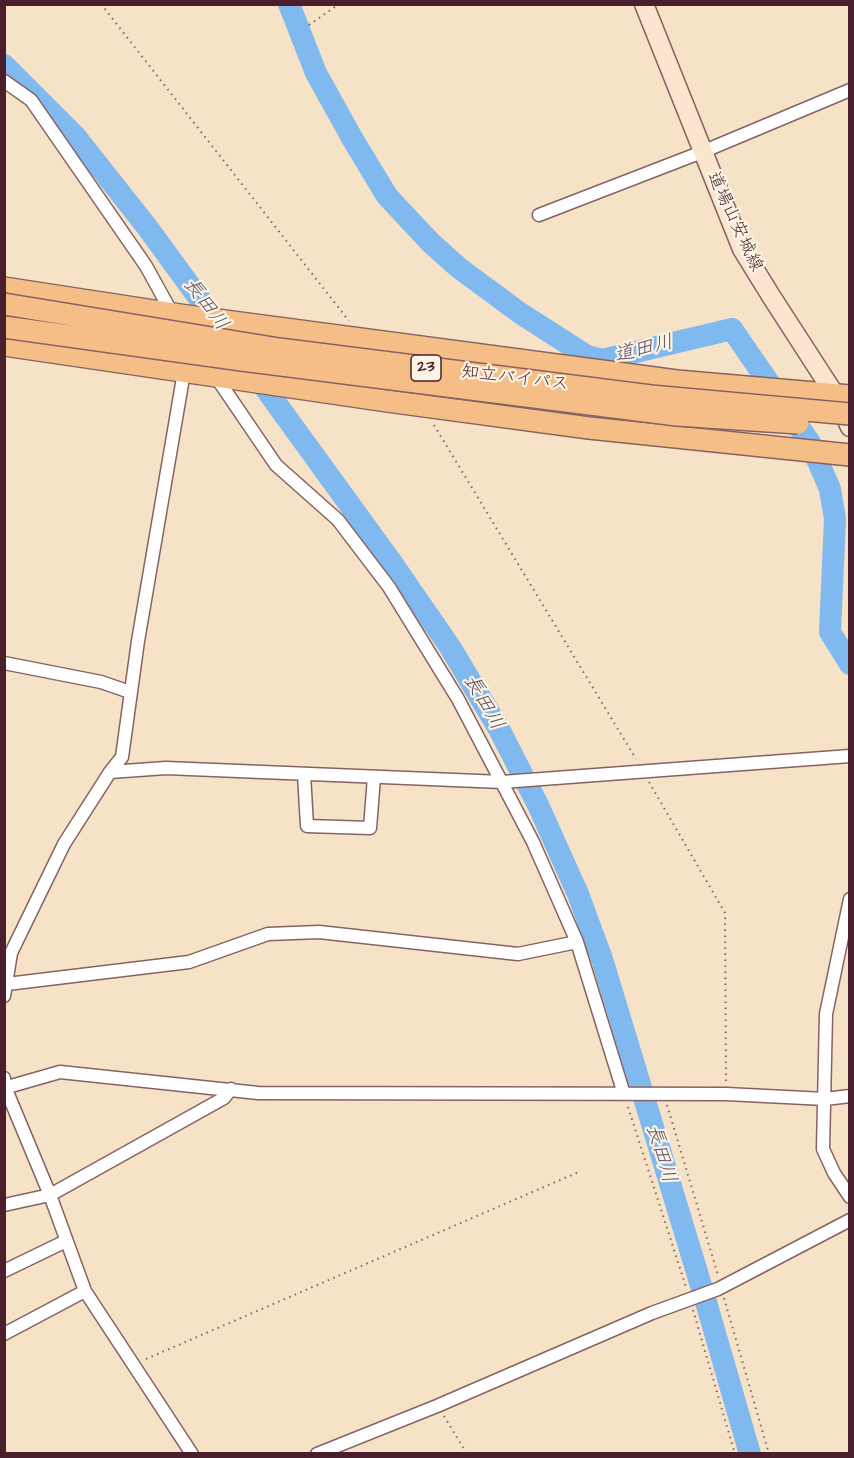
<!DOCTYPE html>
<html>
<head>
<meta charset="utf-8">
<style>
	body { margin:0 }
	#map { position:relative; width:854px; height:1458px; overflow:hidden; background:#f5e2c7; font-family:"Architects Daughter",sans-serif }
	canvas { display:block }
	.frame { position:absolute; inset:0; border:6px solid #4a1f2b; pointer-events:none }
</style>
</head>
<body>
<div id="map">
<canvas width="854" height="1458"></canvas>
<div class="frame"></div>
</div>
<script>
const g = document.querySelector('canvas').getContext('2d');
g.lineJoin = 'round';
const toPath = rows => new Path2D(rows.map(r => 'M' + r).join(''));
function strokePath(path, color, width, dash) { g.strokeStyle = color; g.lineWidth = width; g.lineCap = dash ? 'butt' : 'round'; g.setLineDash(dash || []); g.stroke(path); }
function drawText(font, color, halo, rows, align = 'center') {
  g.font = font + ' "Architects Daughter","Klee One",sans-serif'; g.lineWidth = 4.5; g.setLineDash([]); g.textBaseline = 'middle'; g.strokeStyle = halo; g.fillStyle = color; for (const [text, x, y, turn = 0] of rows) {
    g.save(); g.translate(x, y); g.rotate((+turn || 0) * Math.PI / 180); g.textAlign = isNaN(turn) ? turn : align; if (halo) g.strokeText(text, 0, 0); g.fillText(text, 0, 0); g.restore();
  }
}
strokePath(toPath([
	[289,4,316,73,352,138,387,196,431,243,459,268,520,313,587,356,602,360,732,329,810,443,830,489,835,519,830,632,850,664],
	[4,65,76,137,147,227,223,331],
	[252,370,392,563,450,647,499,729,538,805,578,894,602,959,706,1302,750,1454]
]), '#80b8f0', 22);
const minor = toPath([
	[4,81,31,100,146,266,173,315],
	[539,215,702,152,850,90],
	[214,374,276,465,338,520,389,587,458,699,533,842,577,942,624,1094],
	[4,663,101,682,130,692],
	[110,772,166,768,502,782,850,756],
	[304,774,307,826,370,828,374,777],
	[850,899,826,1014,823,1149,834,1173,850,1197],
	[7,984,189,962,268,934,319,932,518,954,577,942],
	[4,996,11,953,64,844,110,772,122,757,138,641,184,372],
	[4,1078,5,1087,50,1195,85,1291,192,1454],
	[4,1088,60,1072,258,1093,726,1094,825,1099,850,1096],
	[4,1205,50,1195,224,1098,231,1089],
	[4,1271,66,1241],
	[4,1334,85,1291],
	[317,1454,437,1406,652,1313,718,1289,850,1220]
]);
const secondary = toPath([
	[644,4,742,249,771,296,835,395,850,427]
]);
const trunk = toPath([
	[4,288,180,315,677,381,850,396],
	[4,345,387,401,589,428,850,455]
]);
strokePath(minor, '#866362', 15);
strokePath(secondary, '#866362', 21);
strokePath(trunk, '#866362', 24);
strokePath(toPath([
	[101,4,349,321],
	[309,25,339,4],
	[434,425,636,759],
	[649,782,725,913,726,1083],
	[667,1105,718,1275],
	[628,1107,686,1287],
	[724,1298,769,1454],
	[693,1310,735,1454],
	[146,1359,581,1171],
	[444,1416,467,1454]
]), '#866362', 2, [1.5, 4.5]);
strokePath(minor, '#fff', 12);
strokePath(secondary, '#fbe5cf', 18);
strokePath(trunk, '#f6be87', 21);
const trunkBridge = toPath([
	[4,304,279,349,651,396,850,414],
	[4,327,242,360,677,415,798,423]
]);
strokePath(trunkBridge, '#866362', 24, []);
strokePath(trunkBridge, '#f6be87', 21);
for (const [x, y, w] of [
	[426,368,30]
]) { const box = new Path2D(); box.roundRect(x - w / 2, y - 13, w, 26, 4.5); g.fillStyle = '#fcf5e5'; g.fill(box); strokePath(box, '#4a1f2b', 1.5); }
drawText('bold 16px', '#4a1f2b', null, [
	["23",426,368]
]);
drawText('18px', '#4a1f2b', '#fcf5e5', [
	["道場山安城線",734,222,65],
	["知立バイパス",515,379,7]
]);
drawText('italic 20px', '#5a4d66', '#fcf5e5', [
	["長田川",205,305,53],
	["道田川",644,350,-14],
	["長田川",483,703,60],
	["長田川",660,1154,73]
]);
</script>
</body>
</html>
